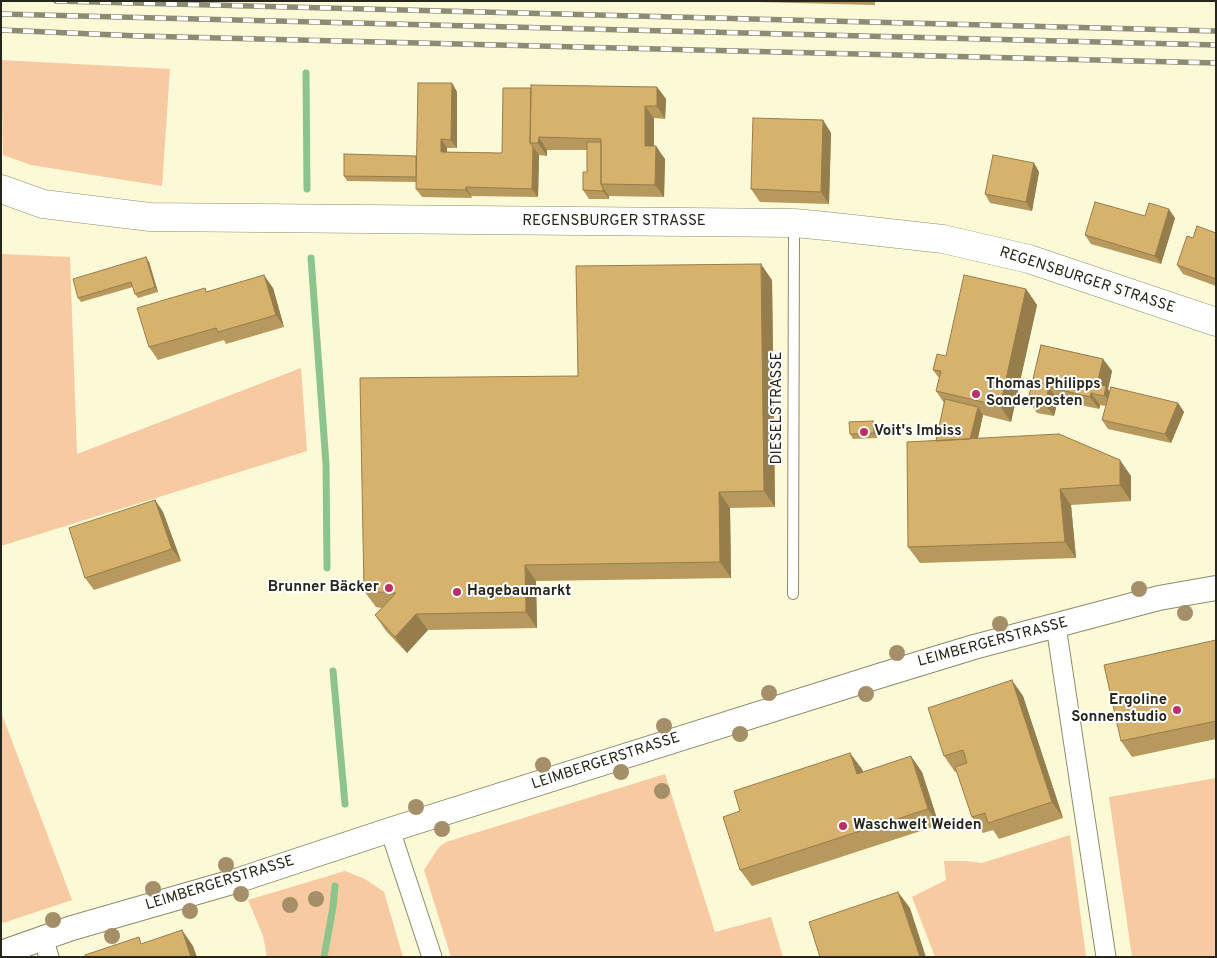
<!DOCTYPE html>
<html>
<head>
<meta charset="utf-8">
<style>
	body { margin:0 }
	#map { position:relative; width:1217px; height:958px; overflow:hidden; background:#fcf9d7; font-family:Overpass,sans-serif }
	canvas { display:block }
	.frame { position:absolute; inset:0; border:2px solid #27261a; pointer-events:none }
</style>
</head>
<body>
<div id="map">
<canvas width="1217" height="958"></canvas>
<div class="frame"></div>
</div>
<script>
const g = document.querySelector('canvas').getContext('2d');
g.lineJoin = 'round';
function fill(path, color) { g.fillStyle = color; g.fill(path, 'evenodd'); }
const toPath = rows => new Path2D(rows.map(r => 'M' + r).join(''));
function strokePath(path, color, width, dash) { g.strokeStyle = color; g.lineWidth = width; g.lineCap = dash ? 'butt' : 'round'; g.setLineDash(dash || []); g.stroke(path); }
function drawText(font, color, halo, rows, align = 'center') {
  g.font = font + ' Overpass,sans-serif'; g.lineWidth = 4; g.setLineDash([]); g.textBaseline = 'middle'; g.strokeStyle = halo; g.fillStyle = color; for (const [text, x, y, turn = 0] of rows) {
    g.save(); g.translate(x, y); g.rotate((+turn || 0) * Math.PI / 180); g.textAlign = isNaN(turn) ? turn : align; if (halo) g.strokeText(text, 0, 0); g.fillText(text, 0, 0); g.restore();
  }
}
fill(toPath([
	[1,60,170,69,162,186,31,165,3,155],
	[1,254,70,257,77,454,301,368,307,451,1,546],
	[1,712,72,900,3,923,1,919],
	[665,774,715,932,771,917,783,957,451,957,424,870,439,847,446,842],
	[1216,778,1216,957,1132,957,1109,797],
	[1070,835,1086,957,935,957,912,897,946,880,944,861,965,861,982,863],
	[345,871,365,879,384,892,403,957,267,957,263,936,248,900]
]), '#f7caa2');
strokePath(toPath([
	[306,73,307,189],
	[311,258,326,464,327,568],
	[333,671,345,804],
	[324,957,333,907,335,886]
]), '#8dc48b', 7);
const service = toPath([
	[793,594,794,225]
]);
const minor = toPath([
	[1056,626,1106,957],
	[390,830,432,957],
	[43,938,49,957]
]);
const tertiary = toPath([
	[1,953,72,928,239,880,390,830,879,676,974,647,1159,598,1216,588]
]);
const secondary = toPath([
	[1,189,43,204,150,217,794,223,826,226,943,239,1029,259,1216,322]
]);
strokePath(service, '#8e8b6c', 12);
strokePath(minor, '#8e8b6c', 21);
strokePath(tertiary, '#8e8b6c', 26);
strokePath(secondary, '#8e8b6c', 29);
strokePath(service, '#fff', 10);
strokePath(minor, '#fff', 19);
strokePath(tertiary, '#fff', 24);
strokePath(secondary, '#fff', 28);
const rail = toPath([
	[56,1,1216,31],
	[1,14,1216,45],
	[1,30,139,36,1216,63]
]);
strokePath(rail, '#8d8b74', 5.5);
strokePath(rail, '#fff', 4, [11]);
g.fillStyle = '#a58f68';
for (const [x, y] of [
	[1139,589],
	[1185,613],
	[1000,624],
	[897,653],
	[769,693],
	[866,694],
	[664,726],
	[740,734],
	[543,765],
	[621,772],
	[662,791],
	[416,807],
	[442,829],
	[226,865],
	[153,889],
	[241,894],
	[316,899],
	[290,905],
	[190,911],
	[53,920],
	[112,936]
]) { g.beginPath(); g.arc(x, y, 8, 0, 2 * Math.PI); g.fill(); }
fill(toPath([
	[718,1,875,1,875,5],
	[452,83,457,92,457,148,447,148,447,152,502,153,531,88,657,87,666,99,665,119,654,118,654,146,665,159,664,197,609,196,609,199,589,199,583,190,587,172,587,150,547,150,547,156,539,155,538,197,471,196,472,198,422,197,416,189,416,182,347,181,344,176,416,156],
	[823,120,831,133,829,204,760,202,751,189],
	[1034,163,1039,172,1032,211,990,203,985,194],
	[1145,216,1175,218,1161,264,1091,244,1085,235],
	[1216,233,1216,286,1183,274,1177,265,1193,238],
	[149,262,158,292,138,298,135,294,133,287,81,302,78,298],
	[772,280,775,507,730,508,731,578,536,581,537,628,428,630,407,653,386,631,375,615,382,608,376,607,364,591,578,376],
	[273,288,284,327,226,344,224,340,158,360,149,347,207,292],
	[1026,289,1037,305,1011,422,983,415,978,438,1131,476,1131,501,1071,505,1076,558,920,563,908,547,936,441,944,403,936,391,939,378,933,370,946,356],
	[1041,345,1103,359,1112,371,1108,389,1109,391,1178,403,1184,412,1171,443,1108,429,1102,420,1106,406,1100,405,1099,409,1058,400,1054,416,1037,413,1028,400],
	[876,425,877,438,853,439,850,434],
	[155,500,163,512,181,561,94,590,85,578],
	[1216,640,1216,739,1132,757,1121,741],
	[1023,696,1063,818,999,839,993,830,983,833,972,817,957,771,955,772,944,756],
	[862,769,863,772,922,772,939,825,752,886,740,870,740,811]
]), '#b8995d');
fill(toPath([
	[452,83,457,92,457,148,451,140],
	[657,87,666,99,665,119,657,106],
	[540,97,539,138,547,150,547,156,538,143],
	[645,106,654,118,654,158,645,146],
	[823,120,831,133,829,204,821,192],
	[441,139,447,148,447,160,441,152],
	[656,146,665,159,664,197,655,185],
	[533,147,539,155,538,197,532,189],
	[1034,163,1039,172,1032,211,1026,202],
	[466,187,471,196,472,198,466,190],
	[603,188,609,196,609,199,603,191],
	[1169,209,1175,218,1161,264,1155,256],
	[146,257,149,262,158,292,155,287],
	[761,264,772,280,775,507,764,491],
	[264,275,273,288,284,327,276,315],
	[1026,289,1037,305,1011,422,1000,406],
	[1103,359,1112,371,1108,389,1115,399,1113,408,1097,384],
	[1049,387,1058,400,1054,416,1045,404],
	[1091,393,1100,405,1099,409,1090,397],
	[1178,403,1184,412,1171,443,1165,434],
	[978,407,983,415,974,455,968,447],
	[873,421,876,425,877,438,874,433],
	[1120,460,1131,476,1131,501,1120,485],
	[1060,489,1071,505,1076,558,1065,542],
	[719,492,730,508,731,578,720,562],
	[155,500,163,512,181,561,172,549],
	[525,565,536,581,537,628,526,612],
	[416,614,428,630,407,653,395,637],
	[1012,680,1023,696,1063,818,1052,802],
	[850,753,862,769,868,790,857,774],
	[911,756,922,772,939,825,928,809],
	[898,892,910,908,926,957,920,957],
	[182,930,193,946,197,957,191,957]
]), '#967d4c');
const building = toPath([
	[418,83,452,83,451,140,441,139,441,152,502,153,503,88,531,88,530,143,533,147,532,189,466,187,466,190,416,189,418,83],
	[531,85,657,87,657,106,645,106,645,146,656,146,655,185,601,184,601,139,539,137,538,143,530,143,531,85],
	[753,118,823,120,821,192,751,189,753,118],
	[587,142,601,142,601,184,603,188,603,191,583,190,583,172,587,172,587,142],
	[344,154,416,156,416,177,344,176,344,154],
	[993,155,1034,163,1026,202,985,194,993,155],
	[1095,202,1145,216,1149,203,1169,209,1155,256,1085,235,1095,202],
	[1197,226,1216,233,1216,279,1177,265,1187,236,1193,238,1197,226],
	[146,257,155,287,135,294,131,282,78,298,73,279,146,257],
	[761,264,764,491,719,492,720,562,525,565,526,612,416,614,395,637,375,615,396,593,364,591,360,378,578,376,576,266,761,264],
	[264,275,276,315,218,332,216,328,149,347,137,308,205,288,206,292,264,275],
	[964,275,1026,289,1000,406,936,391,941,371,933,370,937,354,946,356,964,275],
	[1041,345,1103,359,1097,384,1106,386,1104,396,1091,393,1090,397,1049,387,1045,404,1028,400,1041,345],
	[1111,387,1178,403,1165,434,1102,420,1111,387],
	[945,399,978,407,970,439,936,441,945,399],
	[873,421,874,433,850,434,849,422,873,421],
	[1059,434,1120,460,1120,485,1060,489,1065,542,908,547,907,442,1059,434],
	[155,500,172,549,85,578,69,528,155,500],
	[1216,640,1216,721,1121,741,1104,665,1216,640],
	[1012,680,1052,802,988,823,985,813,972,817,955,767,967,763,963,750,944,756,928,708,1012,680],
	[850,753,857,774,911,756,928,809,740,870,723,817,740,811,734,791,850,753],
	[898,892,920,957,820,957,809,922,898,892],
	[182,930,191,957,85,957,85,955,139,937,141,944,182,930]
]);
fill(building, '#d6b26c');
strokePath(building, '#967d4c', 1);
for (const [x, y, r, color] of [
	[976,394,5,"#bc3065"],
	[864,432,5,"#bc3065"],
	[389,588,5,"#bc3065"],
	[457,592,5,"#bc3065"],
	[1177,710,5,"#bc3065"],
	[843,826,5,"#bc3065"]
]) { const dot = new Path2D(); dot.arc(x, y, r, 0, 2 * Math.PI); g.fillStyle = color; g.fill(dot); strokePath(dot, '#fff', 2); }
drawText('15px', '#27261a', '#fff', [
	["REGENSBURGER STRASSE",614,222],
	["REGENSBURGER STRASSE",1087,281,18],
	["DIESELSTRASSE",778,408,-90],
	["LEIMBERGERSTRASSE",993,643,-15],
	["LEIMBERGERSTRASSE",606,762,-18],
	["LEIMBERGERSTRASSE",220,884,-17]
]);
drawText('bold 15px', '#27261a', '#fff', [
	["Thomas Philipps",986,385],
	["Sonderposten",986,402],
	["Voit's Imbiss",874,432],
	["Brunner Bäcker",379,588,"right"],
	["Hagebaumarkt",467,592],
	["Ergoline",1167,701,"right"],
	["Sonnenstudio",1167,718,"right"],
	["Waschwelt Weiden",853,826]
], 'left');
</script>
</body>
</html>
